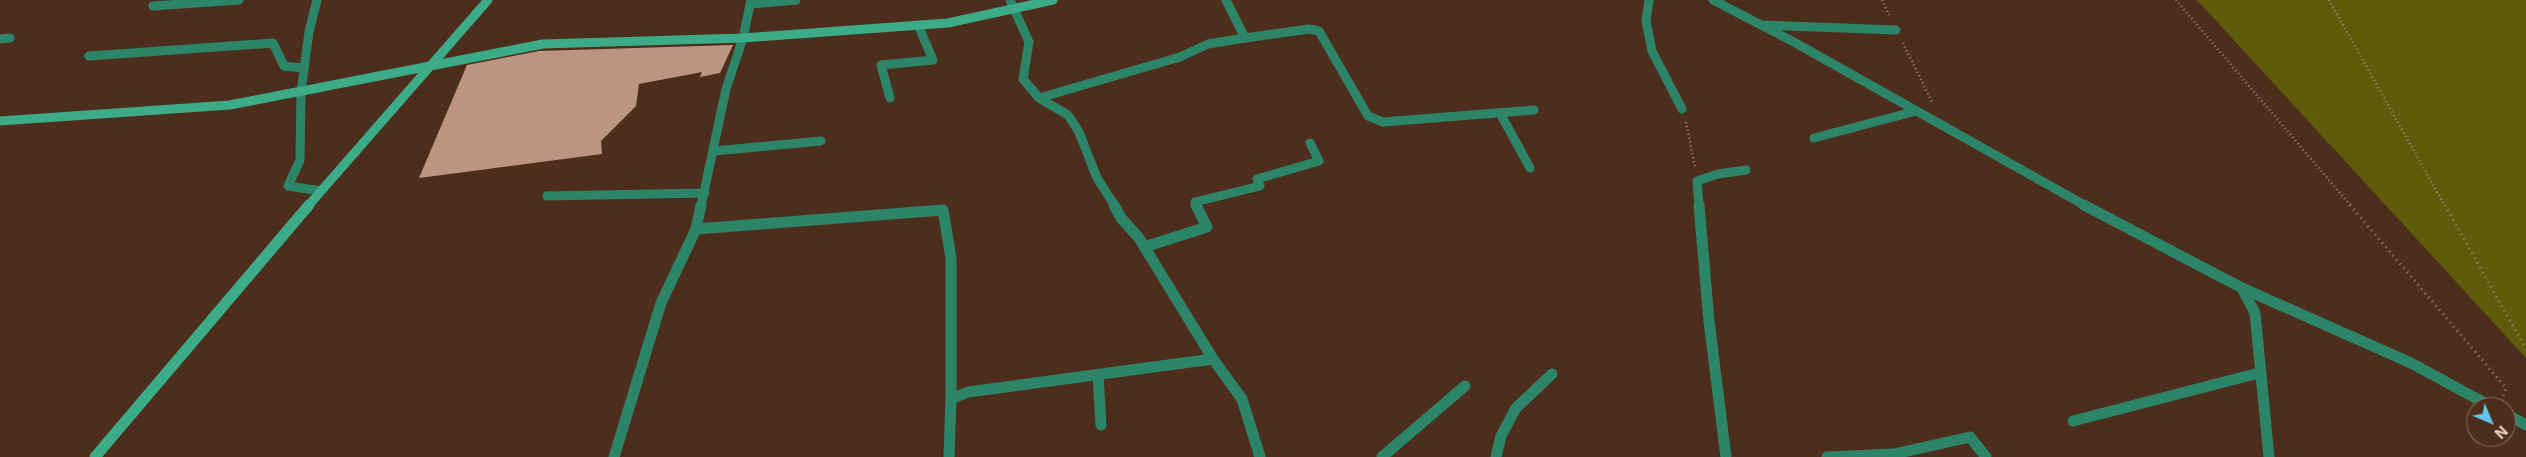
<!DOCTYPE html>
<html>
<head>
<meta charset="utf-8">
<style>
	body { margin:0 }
	#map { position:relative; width:2526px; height:457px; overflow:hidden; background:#4d2e1d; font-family:Inter,sans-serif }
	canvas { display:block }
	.north { position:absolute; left:2466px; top:397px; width:50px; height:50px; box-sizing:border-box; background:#4d2e1d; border:1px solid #8c7163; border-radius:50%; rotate:135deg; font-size:14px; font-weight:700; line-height:20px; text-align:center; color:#ead6cb }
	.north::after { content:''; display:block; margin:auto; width:18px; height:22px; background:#64c5ee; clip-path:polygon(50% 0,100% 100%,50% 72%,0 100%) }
</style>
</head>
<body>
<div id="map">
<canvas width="2526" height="457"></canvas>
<div class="north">N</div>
</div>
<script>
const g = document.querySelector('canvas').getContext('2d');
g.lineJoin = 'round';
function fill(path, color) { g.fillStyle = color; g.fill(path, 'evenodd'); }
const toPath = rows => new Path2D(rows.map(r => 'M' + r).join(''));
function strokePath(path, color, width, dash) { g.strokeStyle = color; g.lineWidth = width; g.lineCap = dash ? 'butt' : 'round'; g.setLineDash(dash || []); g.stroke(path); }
fill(toPath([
	[2197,0,2526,0,2526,358]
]), '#5e5c0a');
fill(toPath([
	[733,45,720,73,700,77,702,72,639,84,636,106,601,141,602,154,419,178,467,65,539,51]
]), '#bb9582');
strokePath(toPath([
	[1882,0,1889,15],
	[2176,0,2351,206],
	[2329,0,2445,206],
	[1903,43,1932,102],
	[1686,122,1695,167]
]), '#9d8476', 2.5, [1, 3]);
strokePath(toPath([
	[2350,205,2506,388,2503,397],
	[2445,205,2526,349]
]), '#9d8476', 3, [1, 4.5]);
strokePath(toPath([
	[1010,0,1029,42,1023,79,1039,98,1068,115,1079,132,1097,178,1115,206],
	[1649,0,1646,21,1652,51,1682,109],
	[751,4,796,0],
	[1761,25,1896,30],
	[0,39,10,38],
	[890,98,881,65,933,60,918,25],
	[1039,98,1180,57,1208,44,1245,38,1226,0],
	[1500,113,1530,168],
	[1814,138,1916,111],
	[714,151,821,141],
	[547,196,705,193],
	[1197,206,1195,202,1260,186,1257,179,1319,161,1310,143],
	[1699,206,1697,181,1718,174,1746,170]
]), '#2d8569', 9);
strokePath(toPath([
	[1114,205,1121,218,1139,238,1213,359,1242,399,1260,457],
	[1699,205,1709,321,1726,457],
	[696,229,943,210,951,258,951,399,968,392,1213,359],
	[1144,247,1207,227,1196,205],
	[2242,288,2255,313,2269,457],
	[1098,375,1101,425],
	[2073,421,2259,373],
	[949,457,951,399],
	[1382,457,1465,386],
	[1496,457,1501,436,1516,408,1552,374],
	[1827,457,1894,454,1970,437,1986,457]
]), '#2d8569', 11);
strokePath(toPath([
	[317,0,309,32,301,92,300,160,288,186,321,191],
	[1713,0,1792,41,2086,206],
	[153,6,239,0],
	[1245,38,1309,29,1319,31,1368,116,1383,122,1534,110],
	[89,56,273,43,284,66,303,68],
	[701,206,726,89,743,38,751,0]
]), '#2d8569', 9);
strokePath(toPath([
	[2084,205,2242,288,2411,363,2492,407],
	[2506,414,2526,425],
	[614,457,661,303,696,229,701,205]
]), '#2d8569', 11);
strokePath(toPath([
	[0,121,230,105,543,44,743,38,948,23,1053,0],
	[308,206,488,0]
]), '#3cac88', 9);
strokePath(toPath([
	[95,457,309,205]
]), '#3cac88', 11);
</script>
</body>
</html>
